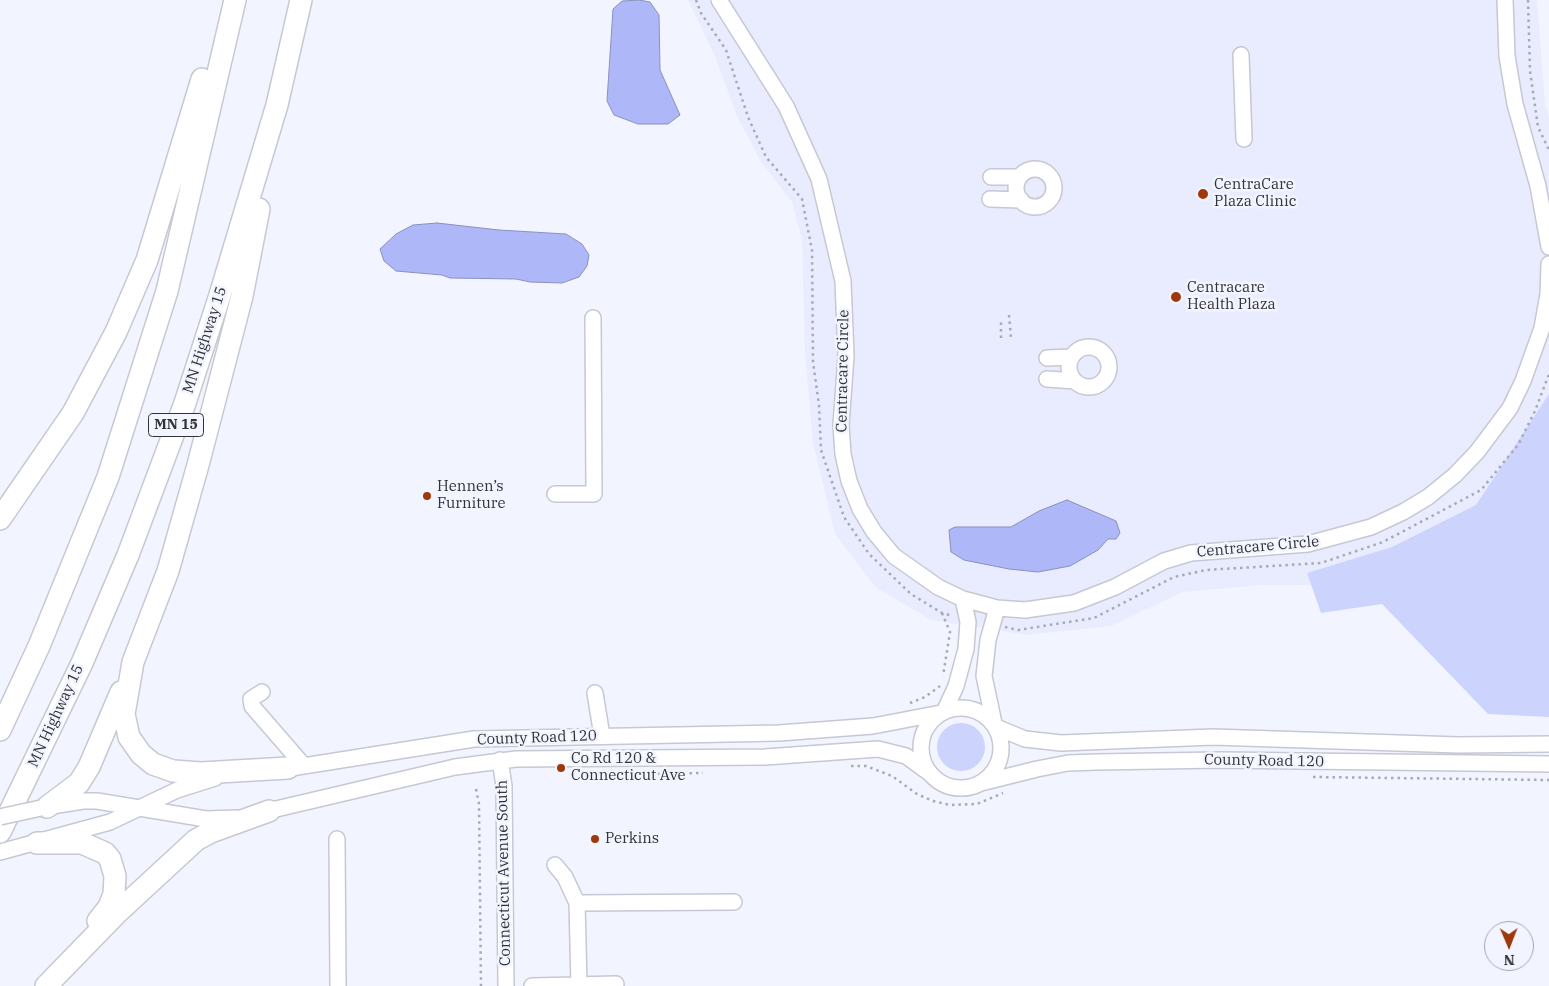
<!DOCTYPE html>
<html>
<head>
<meta charset="utf-8">
<style>
	body { margin:0 }
	#map { position:relative; width:1549px; height:986px; overflow:hidden; background:#f2f5ff; font-family:"IBM Plex Serif",serif }
	canvas { display:block }
	.north { position:absolute; left:1484px; top:921px; width:50px; height:50px; box-sizing:border-box; background:#f2f5ff; border:1px solid #a5a7af; border-radius:50%; rotate:179deg; font-size:14px; font-weight:700; line-height:20px; text-align:center; color:#323337 }
	.north::after { content:''; display:block; margin:auto; width:18px; height:22px; background:#9e390d; clip-path:polygon(50% 0,100% 100%,50% 72%,0 100%) }
</style>
</head>
<body>
<div id="map">
<canvas width="1549" height="986"></canvas>
<div class="north">N</div>
</div>
<script>
const g = document.querySelector('canvas').getContext('2d');
g.lineJoin = 'round';
function fill(path, color) { g.fillStyle = color; g.fill(path, 'evenodd'); }
const toPath = rows => new Path2D(rows.map(r => 'M' + r).join(''));
function strokePath(path, color, width, dash) { g.strokeStyle = color; g.lineWidth = width; g.lineCap = dash ? 'butt' : 'round'; g.setLineDash(dash || []); g.stroke(path); }
function drawText(font, color, halo, rows, align = 'center') {
  g.font = font + ' "IBM Plex Serif",serif'; g.lineWidth = 5; g.setLineDash([]); g.textBaseline = 'middle'; g.strokeStyle = halo; g.fillStyle = color; for (const [text, x, y, turn = 0] of rows) {
    g.save(); g.translate(x, y); g.rotate((+turn || 0) * Math.PI / 180); g.textAlign = isNaN(turn) ? turn : align; if (halo) g.strokeText(text, 0, 0); g.fillText(text, 0, 0); g.restore();
  }
}
fill(toPath([
	[688,0,1537,0,1545,104,1549,118,1549,414,1484,518,1323,585,1262,585,1183,592,1111,626,1027,635,931,620,875,587,835,534,813,443,805,353,802,240,792,202,760,160,737,116,715,56]
]), '#e9ecfe');
fill(toPath([
	[1549,394,1549,717,1488,714,1382,604,1321,613,1307,573,1392,547,1476,505],
	'937 747a24 24 0 1 1 48 0a24 24 0 1 1-48 0Z'
]), '#ccd3fc');
const water = toPath([
	[639,0,650,2,659,15,660,70,680,115,668,124,638,124,614,115,607,101,613,9,622,1,639,0],
	[437,223,499,230,566,234,582,244,589,255,587,266,579,277,562,283,530,282,516,279,450,278,442,275,396,271,384,261,380,249,396,234,413,225,437,223],
	[1067,500,1116,521,1120,533,1116,539,1108,539,1098,550,1070,566,1038,572,1009,569,964,560,951,552,949,530,955,527,1011,527,1039,511,1067,500]
]);
fill(water, '#aeb8f8');
strokePath(water, '#8990be', 1);
const minor = toPath([
	[719,0,786,106,819,179,843,281,846,356,841,425,843,454,849,481,860,509,874,532,894,556,938,587,963,599,997,608,1025,610,1074,603,1115,587,1164,561,1191,553,1308,544,1371,527,1403,512,1428,497,1455,475,1477,452,1510,408,1523,381,1542,328,1548,294,1549,264],
	[1505,0,1507,56,1515,104,1538,186,1549,247],
	[1241,55,1244,139],
	'1016 188a19 19 0 1 1 38 0a19 19 0 1 1-38 0Z',
	[991,177,1019,177],
	[990,199,1021,200],
	'1069 367a20 20 0 1 1 40 0a20 20 0 1 1-40 0Z',
	[1047,358,1071,357],
	[1047,379,1075,381],
	[555,494,594,494,593,318],
	[262,692,251,699,252,706,304,766],
	[595,693,602,736],
	'921 748a40 40 0 1 1 80 0a40 40 0 1 1-80 0Z',
	[945,710,956,686,966,649,968,622,963,599],
	[994,723,984,676,988,640,997,608],
	[996,727,1025,739,1061,743,1213,737,1459,745,1549,744],
	[500,760,504,786,506,986],
	[278,770,474,739,779,733,873,726,941,713],
	[981,783,1037,769,1068,763,1097,762,1220,760,1549,764],
	[52,806,83,801,97,801,206,819,237,818],
	[259,813,455,767,516,759,765,757,878,749,906,756,932,775],
	[337,839,338,986],
	[0,852,110,822,177,790,215,778],
	[555,865,565,877,577,903,579,985],
	[577,903,734,902],
	[532,986,616,984]
]);
const highway = toPath([
	[259,209,242,296,198,465,168,571,133,662,124,714,129,737,141,754,153,764,173,771,201,773,288,768],
	[0,519,73,413,116,332,147,260,202,79],
	[0,730,39,646,108,477,167,291,235,0],
	[47,807,79,783,89,767,121,692],
	[0,832,82,663,128,555,185,403,220,295,277,105,301,0],
	[37,843,82,843,105,853,110,859,115,876,114,894,109,907,98,921],
	[46,986,118,912,196,840,211,832,269,811]
]);
strokePath(minor, '#c6c8d2', 18);
strokePath(highway, '#c6c8d2', 24);
strokePath(toPath([
	[696,0,701,13,726,50,748,117,766,157,802,199,812,250,813,362,819,405,821,450,844,517,869,554,911,594,942,613,953,616],
	[1528,0,1530,71,1538,127,1549,150],
	[1009,315,1011,338],
	[1001,338,1001,320],
	[942,613,950,632,943,676],
	[1005,627,1018,630,1094,618,1174,577,1206,570,1321,563,1383,542,1481,490,1518,445,1535,411,1549,374],
	[910,703,925,697,940,686],
	[851,766,866,766,892,776,917,794,933,801,950,805,977,804,1003,793],
	[631,774,703,773],
	[1313,777,1549,780],
	[476,789,479,804,481,986]
]), '#a7aab1', 2.5, [2.5, 4]);
strokePath(minor, '#fff', 15);
strokePath(highway, '#fff', 21);
const minorBridge = toPath([
	[0,817,41,808]
]);
strokePath(minorBridge, '#c6c8d2', 18, []);
strokePath(minorBridge, '#fff', 15);
for (const [x, y, r, color] of [
	[1203,194,6,"#9e390d"],
	[1176,297,6,"#9e390d"],
	[427,496,5,"#9e390d"],
	[561,768,5,"#9e390d"],
	[595,839,5,"#9e390d"]
]) { const dot = new Path2D(); dot.arc(x, y, r, 0, 2 * Math.PI); g.fillStyle = color; g.fill(dot); strokePath(dot, '#f2f5ff', 2); }
for (const [x, y, w] of [
	[176,425,55]
]) { const box = new Path2D(); box.roundRect(x - w / 2, y - 11.5, w, 23, 4); g.fillStyle = '#f2f5ff'; g.fill(box); strokePath(box, '#323337', 1); }
drawText('bold 14px', '#323337', null, [
	["MN 15",176,425]
]);
drawText('15px', '#323337', '#f2f5ff', [
	["CentraCare",1214,185],
	["Plaza Clinic",1214,202],
	["Centracare",1187,288],
	["Health Plaza",1187,305],
	["Hennen’s",437,487],
	["Furniture",437,504],
	["Co Rd 120 &",571,759],
	["Connecticut Ave",571,776],
	["Perkins",605,839]
], 'left');
drawText('15px', '#323337', '#f2f5ff', [
	["MN Highway 15",205,340,-72],
	["Centracare Circle",843,371,-89],
	["Centracare Circle",1258,547,-5],
	["MN Highway 15",56,716,-65],
	["County Road 120",537,738,-2],
	["County Road 120",1264,761,1],
	["Connecticut Avenue South",504,873,-91]
]);
</script>
</body>
</html>
